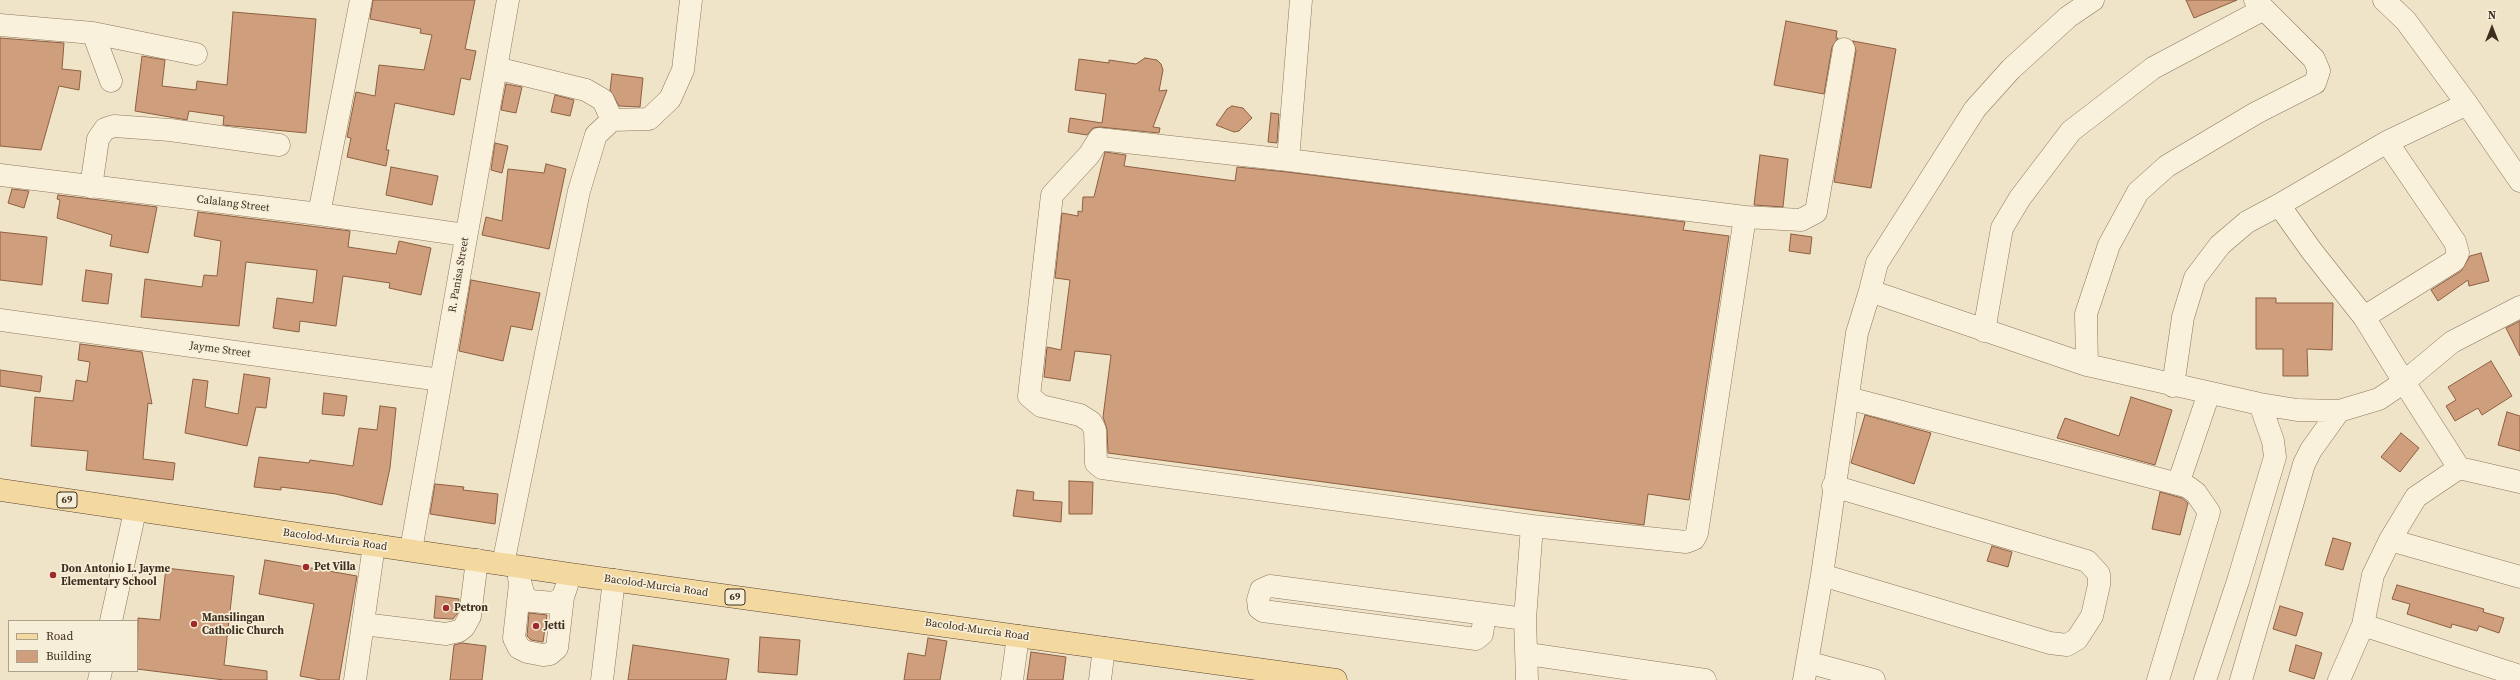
<!DOCTYPE html>
<html>
<head>
<meta charset="utf-8">
<style>
	body { margin:0 }
	#map { position:relative; width:2520px; height:680px; overflow:hidden; background:#f0e4c8; font-family:"Source Serif 4",serif }
	canvas { display:block }
	.legend { position:absolute; left:8px; top:620px; width:130px; height:52px; box-sizing:border-box; background:#f7eed8; border:1px solid #ada18e; margin:0; padding:5px 7px; list-style:none; font-size:12px; color:#3d2e20 }
	.legend li { display:flex; align-items:center; gap:8px; height:20px }
	.legend b { width:20px; border:1px solid #ada18e }
	.north { position:absolute; left:2472px; top:8px; width:40px; height:40px; -webkit-text-stroke:3px #f7eed8; paint-order:stroke; rotate:0deg; font-size:11px; font-weight:700; line-height:16px; text-align:center; color:#3d2e20 }
	.north::after { content:''; display:block; margin:auto; width:14px; height:18px; background:#3d2e20; clip-path:polygon(50% 0,100% 100%,50% 72%,0 100%) }
</style>
</head>
<body>
<div id="map">
<canvas width="2520" height="680"></canvas>
<ul class="legend">
<li><b style="height:5px;background:#f3d9a0"></b>Road</li>
<li><b style="height:11px;background:#cf9f7d"></b>Building</li>
</ul>
<div class="north">N</div>
</div>
<script>
const g = document.querySelector('canvas').getContext('2d');
g.lineJoin = 'round';
function fill(path, color) { g.fillStyle = color; g.fill(path, 'evenodd'); }
const toPath = rows => new Path2D(rows.map(r => 'M' + r).join(''));
function strokePath(path, color, width, dash) { g.strokeStyle = color; g.lineWidth = width; g.lineCap = dash ? 'butt' : 'round'; g.setLineDash(dash || []); g.stroke(path); }
function drawText(font, color, halo, rows, align = 'center') {
  g.font = font + ' "Source Serif 4",serif'; g.lineWidth = 3.5; g.setLineDash([]); g.textBaseline = 'middle'; g.strokeStyle = halo; g.fillStyle = color; for (const [text, x, y, turn = 0] of rows) {
    g.save(); g.translate(x, y); g.rotate((+turn || 0) * Math.PI / 180); g.textAlign = isNaN(turn) ? turn : align; if (halo) g.strokeText(text, 0, 0); g.fillText(text, 0, 0); g.restore();
  }
}
const building = toPath([
	[373,0,475,0,465,49,476,51,470,80,461,78,454,115,395,103,386,150,389,150,386,166,347,157,351,138,347,137,356,92,375,96,379,65,424,70,432,35,420,33,421,29,370,19,373,0],
	[2186,0,2237,0,2194,18,2186,0],
	[233,12,316,19,306,133,223,125,224,116,189,111,187,120,135,111,142,56,165,60,162,86,196,90,197,81,227,85,233,12],
	[1786,21,1837,31,1836,38,1838,38,1832,47,1824,94,1774,85,1786,21],
	[0,38,64,43,62,69,81,71,79,90,59,86,41,150,0,146,0,38],
	[1853,41,1896,49,1871,188,1834,182,1856,51,1853,41],
	[1145,58,1157,60,1161,64,1163,70,1159,91,1167,90,1153,127,1160,128,1159,133,1100,127,1093,128,1087,135,1068,132,1070,118,1102,123,1106,94,1075,90,1079,59,1109,63,1109,60,1136,64,1145,58],
	[612,74,643,78,640,107,619,106,610,90,612,74],
	[506,84,522,87,516,113,501,110,506,84],
	[555,95,574,100,570,116,551,112,555,95],
	[1232,106,1243,108,1252,118,1239,131,1234,132,1216,125,1227,109,1232,106],
	[1271,113,1279,114,1277,143,1268,142,1271,113],
	[495,143,508,146,502,173,491,170,495,143],
	[1105,152,1126,155,1124,166,1235,181,1237,167,1287,172,1685,222,1683,230,1729,236,1689,500,1648,494,1644,525,1108,453,1107,429,1103,417,1111,355,1075,351,1070,381,1044,377,1047,347,1061,350,1070,280,1055,278,1062,213,1078,216,1078,211,1082,212,1083,197,1094,197,1105,152],
	[1760,155,1788,159,1783,207,1754,205,1760,155],
	[546,164,566,169,549,249,482,235,486,217,502,221,508,169,544,173,546,164],
	[391,167,438,176,432,205,386,195,391,167],
	[12,189,29,191,24,208,8,203,12,189],
	[58,195,157,207,148,253,110,246,112,235,57,218,60,200,57,199,58,195],
	[198,212,350,231,348,247,396,254,399,241,431,248,421,295,389,288,390,283,343,276,336,326,300,321,299,332,273,328,277,298,313,303,317,270,246,262,239,326,141,317,145,279,202,287,204,275,217,276,221,241,194,236,198,212],
	[0,232,47,237,42,285,0,280,0,232],
	[1791,234,1812,237,1810,254,1789,251,1791,234],
	[2481,253,2489,281,2469,286,2468,280,2438,301,2431,290,2461,271,2470,256,2481,253],
	[86,270,112,274,108,304,82,301,86,270],
	[471,280,540,293,532,330,511,326,503,361,459,351,471,280],
	[2256,298,2276,298,2276,303,2333,303,2332,350,2307,349,2308,376,2283,376,2283,349,2256,349,2256,298],
	[2520,321,2520,356,2506,328,2520,321],
	[80,344,142,352,152,404,148,403,143,459,175,463,173,480,86,470,88,451,31,446,35,397,73,401,76,380,87,382,90,362,78,360,80,344],
	[2491,361,2512,396,2482,415,2478,408,2455,421,2446,406,2456,400,2448,387,2491,361],
	[0,370,42,376,40,392,0,386,0,370],
	[244,374,270,378,266,408,256,407,247,446,185,433,193,379,208,381,205,407,238,414,244,374],
	[324,393,347,396,344,416,322,414,324,393],
	[2131,397,2172,410,2155,465,2057,438,2065,418,2119,436,2131,397],
	[380,406,396,408,390,468,382,505,336,494,281,487,281,490,254,487,259,457,309,463,310,460,353,466,359,428,377,430,380,406],
	[2507,412,2520,416,2520,451,2498,445,2507,412],
	[1865,415,1931,433,1914,484,1851,463,1865,415],
	[2401,433,2419,448,2400,472,2381,457,2401,433],
	[1069,481,1093,482,1092,514,1069,514,1069,481],
	[435,484,464,487,463,490,498,494,495,524,430,514,435,484],
	[1017,490,1034,492,1033,500,1062,502,1061,522,1013,516,1017,490],
	[2160,492,2182,498,2188,503,2180,535,2152,529,2160,492],
	[2333,538,2351,543,2343,570,2325,565,2333,538],
	[1992,546,2012,552,2008,567,1987,561,1992,546],
	[265,560,357,576,339,680,321,680,300,676,314,604,259,594,265,560],
	[166,568,234,576,224,665,267,671,267,680,224,680,137,669,138,618,160,620,166,568],
	[2397,585,2484,609,2483,612,2504,618,2499,633,2479,626,2477,631,2452,624,2451,628,2407,614,2410,604,2392,599,2397,585],
	[436,596,459,599,457,614,453,619,434,618,436,596],
	[2280,606,2303,613,2296,636,2273,629,2280,606],
	[529,613,547,615,543,642,531,640,527,636,529,613],
	[760,637,800,640,797,675,758,672,760,637],
	[928,638,947,641,940,680,904,680,908,653,925,656,928,638],
	[462,643,486,646,482,680,450,680,454,645,462,643],
	[633,645,729,659,726,680,628,680,633,645],
	[2296,645,2322,653,2314,679,2289,671,2296,645],
	[1031,652,1066,657,1063,680,1027,680,1031,652]
]);
fill(building, '#cf9f7d');
strokePath(building, '#8d5f41', 1);
const minor = toPath([
	[0,25,93,33,196,54],
	[93,33,111,81],
	[496,68,586,90,603,100,612,120],
	[2467,104,2520,181],
	[1288,160,1301,0],
	[0,175,319,214,465,235],
	[91,187,98,139,105,129,114,126,170,130,279,145],
	[2279,205,2387,142],
	[319,214,361,0],
	[1745,217,1801,220,1816,212,1844,49],
	[1870,291,1877,263,1975,109,2011,69,2068,17,2093,0],
	[2364,317,2454,261,2458,253,2455,242,2387,142,2467,104,2406,21,2384,0],
	[0,320,441,380],
	[1984,331,2002,228,2020,198,2071,131,2153,68,2264,9],
	[2087,365,2086,314,2109,245,2138,192,2167,166,2256,113,2315,83,2319,71,2314,59,2255,0],
	[2173,386,2183,317,2195,278,2220,245,2247,222,2279,205,2311,250,2364,317,2404,382,2452,342,2520,307],
	[1848,398,2178,484,2188,487,2196,493,2209,512,2158,680],
	[2178,484,2209,393],
	[2390,540,2520,577],
	[411,550,508,0],
	[503,564,579,191,596,135,612,120,649,119,670,99,683,70,691,0],
	[1822,575,2050,643,2067,645,2077,639,2092,616,2099,585,2099,574,2087,561,1833,486],
	[519,578,524,596,531,601,554,603,563,597,567,585],
	[520,584,514,638,519,648,527,652,543,655,550,654,557,648,563,597],
	[1485,614,1482,634,1476,639,1263,611,1259,608,1258,600,1261,590,1270,586,1525,619],
	[111,621,135,511],
	[363,624,446,634,459,631,464,627,470,616,477,560],
	[2363,625,2520,676],
	[1528,654,1705,680],
	[1807,662,1874,680],
	[99,680,101,671],
	[355,680,374,545],
	[602,680,614,580],
	[1012,680,1018,636],
	[1100,680,1104,648],
	[1527,680,1525,619,1532,526,1102,468,1096,463,1095,430,1091,422,1080,415,1041,406,1029,396,1052,195,1089,155,1099,139,1288,160,1745,217,1697,533,1694,539,1686,542,1532,526],
	[1804,680,1822,575,1857,333,1870,291,2087,365,2260,404,2297,410,2339,411,2379,399,2404,382,2459,468,2520,482],
	[2205,680,2238,581,2275,457,2273,441,2260,404],
	[2241,680,2304,464,2311,450,2339,411],
	[2339,680,2363,625,2373,575,2390,540,2416,497,2459,468]
]);
const major = toPath([
	[0,490,569,574,1336,680]
]);
strokePath(minor, '#8d765c', 23);
strokePath(major, '#5b4430', 23);
strokePath(minor, '#faf1dc', 22);
strokePath(major, '#f3d9a0', 22);
for (const [x, y, r, color] of [
	[306,567,4,"#9e2a2b"],
	[53,575,4,"#9e2a2b"],
	[446,608,4,"#9e2a2b"],
	[194,624,4,"#9e2a2b"],
	[536,626,4,"#9e2a2b"]
]) { const dot = new Path2D(); dot.arc(x, y, r, 0, 2 * Math.PI); g.fillStyle = color; g.fill(dot); strokePath(dot, '#f7eed8', 1.5); }
for (const [x, y, w] of [
	[67,500,20],
	[735,597,20]
]) { const box = new Path2D(); box.roundRect(x - w / 2, y - 8, w, 16, 3); g.fillStyle = '#f7eed8'; g.fill(box); strokePath(box, '#3d2e20', 1); }
drawText('bold 10px', '#3d2e20', null, [
	["69",67,500],
	["69",735,597]
]);
drawText('11px', '#3d2e20', '#f7eed8', [
	["Calalang Street",233,204,7],
	["R. Panisa Street",459,275,-80],
	["Jayme Street",220,350,8],
	["Bacolod-Murcia Road",335,540,8],
	["Bacolod-Murcia Road",656,586,8],
	["Bacolod-Murcia Road",977,630,8]
]);
drawText('bold 11px', '#3d2e20', '#f7eed8', [
	["Pet Villa",314,567],
	["Don Antonio L. Jayme",61,569],
	["Elementary School",61,582],
	["Petron",454,608],
	["Mansilingan",202,618],
	["Catholic Church",202,631],
	["Jetti",544,626]
], 'left');
</script>
</body>
</html>
